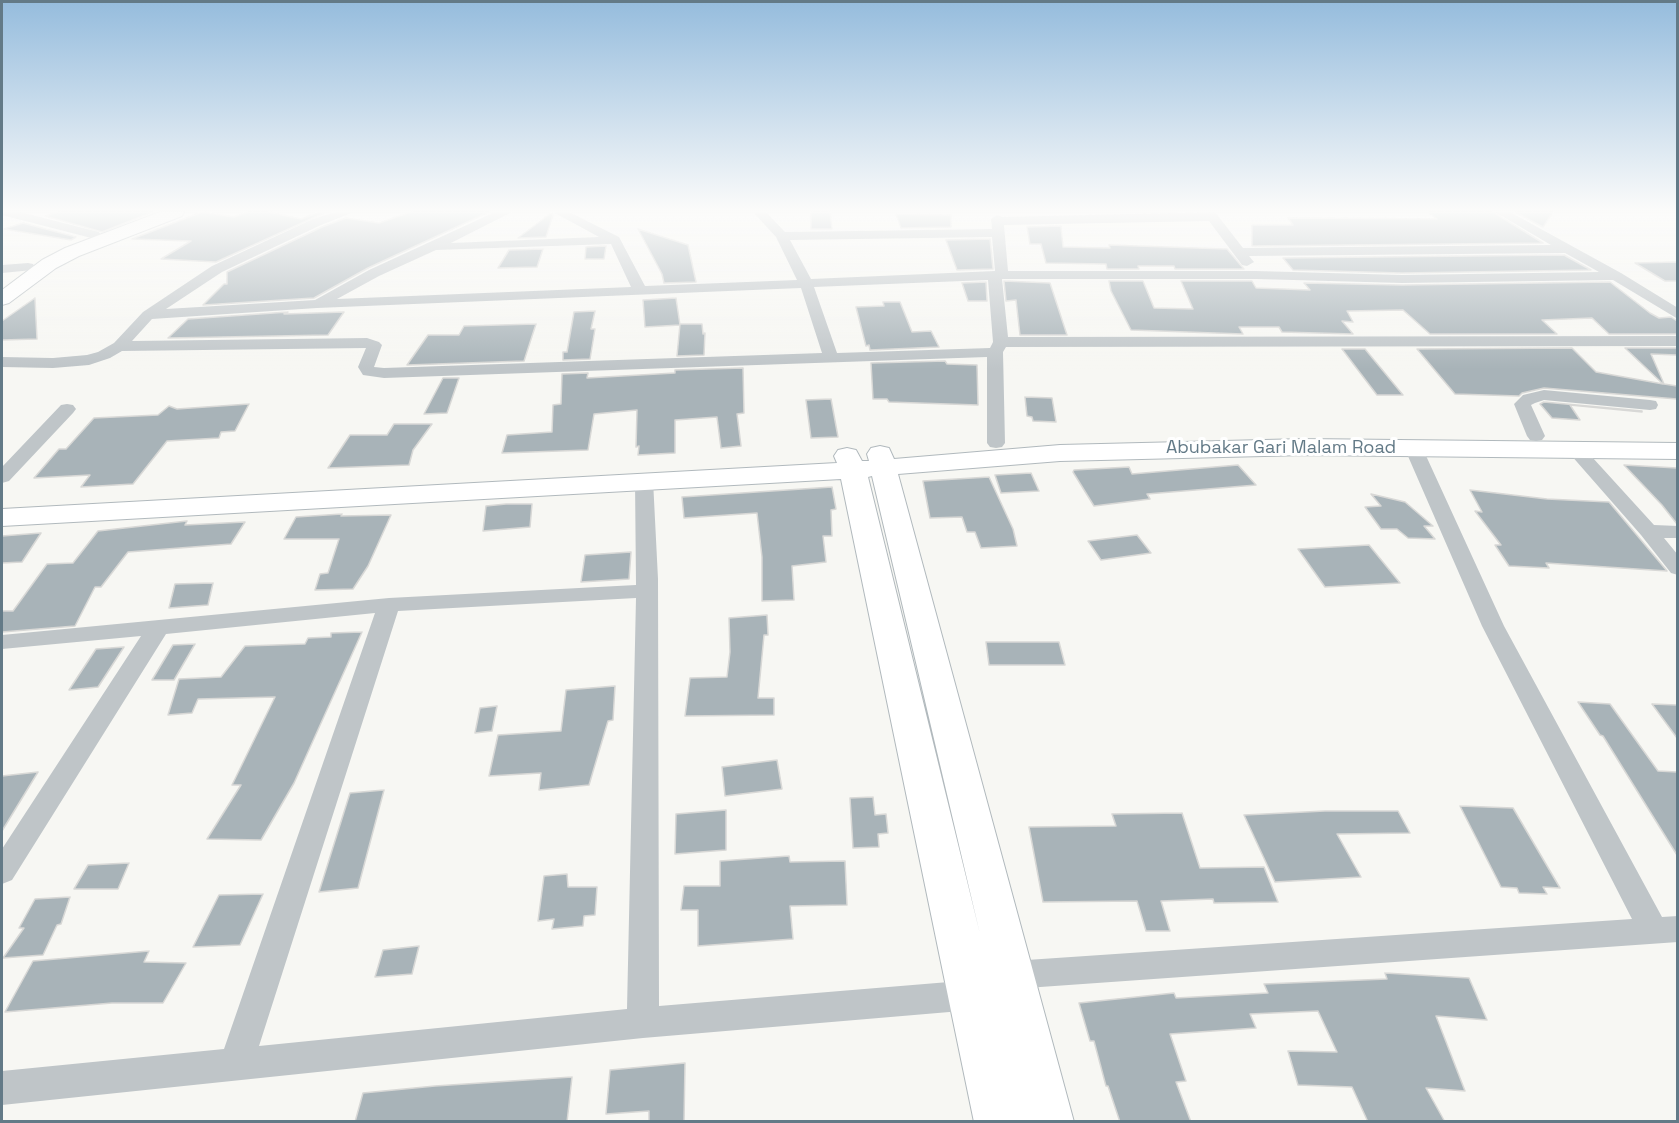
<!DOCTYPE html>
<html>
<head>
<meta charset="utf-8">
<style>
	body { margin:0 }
	#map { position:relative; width:1679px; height:1123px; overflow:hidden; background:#f7f7f3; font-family:"Space Grotesk",sans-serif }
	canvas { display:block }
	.frame { position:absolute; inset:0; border:3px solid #637a87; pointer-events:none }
</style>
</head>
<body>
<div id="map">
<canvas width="1679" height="1123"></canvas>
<div class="frame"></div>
</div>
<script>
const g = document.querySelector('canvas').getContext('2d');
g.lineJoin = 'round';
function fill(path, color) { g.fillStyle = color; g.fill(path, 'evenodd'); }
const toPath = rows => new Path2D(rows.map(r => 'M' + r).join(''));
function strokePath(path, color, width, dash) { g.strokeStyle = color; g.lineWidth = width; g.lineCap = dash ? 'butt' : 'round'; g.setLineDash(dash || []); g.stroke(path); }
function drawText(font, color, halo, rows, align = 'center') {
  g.font = font + ' "Space Grotesk",sans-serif'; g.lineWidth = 6; g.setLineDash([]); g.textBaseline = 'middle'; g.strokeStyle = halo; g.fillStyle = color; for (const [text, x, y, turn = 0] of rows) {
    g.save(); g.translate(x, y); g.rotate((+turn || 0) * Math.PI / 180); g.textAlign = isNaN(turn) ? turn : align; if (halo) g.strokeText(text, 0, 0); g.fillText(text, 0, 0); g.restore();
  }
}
const building = toPath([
	[58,212,153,212,102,232,45,216,58,212],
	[202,212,234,217,248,212,269,212,301,219,320,212,324,213,216,262,161,259,191,241,132,239,202,212],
	[411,212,489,212,368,268,314,298,203,305,224,284,227,284,227,272,322,227,346,218,379,223,411,212],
	[811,212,830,212,832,229,811,229,811,212],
	[1428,212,1493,212,1543,243,1252,246,1252,225,1293,225,1288,218,1437,219,1428,212],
	[1515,212,1553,212,1543,227,1515,212],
	[551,213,553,215,546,237,518,238,551,213],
	[896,214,951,215,951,227,901,228,896,214],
	[23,223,76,237,71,240,4,229,23,223],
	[1061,226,1063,247,1110,248,1109,245,1227,249,1244,269,1175,269,1174,266,1138,266,1139,269,1107,269,1106,264,1046,263,1041,244,1030,244,1027,227,1061,226],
	[638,229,688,245,696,282,664,283,662,274,638,229],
	[990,239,993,269,957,270,946,240,990,239],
	[606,246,604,259,585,259,586,247,606,246],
	[543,249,537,267,498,268,509,250,543,249],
	[1564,255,1591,270,1402,273,1293,270,1283,258,1564,255],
	[1677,262,1677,281,1665,281,1635,263,1677,262],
	[1004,281,1050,283,1067,335,1020,335,1016,300,1006,301,1004,281],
	[1109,281,1143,281,1154,308,1193,309,1181,281,1252,281,1256,288,1310,290,1304,283,1402,285,1610,282,1650,313,1659,318,1671,317,1677,321,1677,334,1609,334,1592,318,1542,320,1557,334,1430,334,1403,310,1347,311,1353,322,1342,321,1353,334,1282,332,1279,327,1239,327,1243,334,1131,330,1111,291,1109,281],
	[986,282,987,301,968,301,962,283,986,282],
	[35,298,37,339,2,340,2,321,35,298],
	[676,298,680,325,645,327,643,300,676,298],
	[883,302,900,302,912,332,931,331,939,347,870,350,869,345,866,346,856,307,884,306,883,302],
	[595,311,591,329,595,329,590,359,563,360,563,352,567,352,574,312,595,311],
	[288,312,284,314,344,312,328,335,168,338,188,319,288,312],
	[536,324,524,361,407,365,428,335,459,335,464,326,536,324],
	[680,324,702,324,703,334,705,333,704,355,677,356,680,324],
	[1572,348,1596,372,1663,384,1625,348,1677,348,1677,355,1651,354,1664,384,1677,386,1677,399,1544,388,1522,393,1519,396,1455,394,1417,349,1572,348],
	[1342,349,1365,349,1403,395,1377,395,1342,349],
	[945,361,947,364,977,365,978,405,889,402,887,399,873,399,871,363,945,361],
	[743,368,744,413,737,414,741,446,721,448,717,417,675,420,675,453,638,455,639,446,636,447,637,410,594,414,588,450,502,453,507,435,552,432,553,405,561,404,562,374,588,373,587,378,675,373,675,370,743,368],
	[443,378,459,378,447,413,424,414,443,378],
	[1025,397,1052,398,1056,422,1033,421,1032,417,1027,416,1025,397],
	[831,399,838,437,811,438,806,400,831,399],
	[1544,402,1642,411,1642,412,1570,405,1580,420,1552,418,1540,404,1544,402],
	[249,404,235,431,221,432,219,438,167,441,133,484,81,487,90,475,34,478,59,449,66,449,94,418,158,415,169,406,177,409,249,404],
	[394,424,432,424,413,450,409,465,328,468,350,435,387,435,394,424],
	[1238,465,1256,485,1147,494,1150,499,1094,506,1073,472,1074,470,1129,467,1132,474,1238,465],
	[1624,465,1677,468,1677,524,1662,505,1624,465],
	[1031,473,1039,491,1001,493,995,475,1031,473],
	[989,477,1013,529,1017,546,981,548,975,532,967,532,962,517,930,518,923,481,989,477],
	[832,487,836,509,831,510,832,536,823,536,826,562,792,566,794,600,762,601,762,557,757,513,684,518,682,497,832,487],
	[1470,490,1547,499,1609,502,1667,571,1546,563,1549,568,1509,566,1495,545,1501,545,1475,511,1482,512,1470,490],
	[1371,494,1405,502,1433,526,1424,526,1435,539,1408,538,1397,529,1381,529,1365,507,1381,506,1371,494],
	[506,504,532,504,530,527,483,531,486,506,506,504],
	[342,514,341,516,391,515,368,566,353,589,315,590,320,574,328,573,339,539,284,539,296,517,342,514],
	[187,521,185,525,245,522,231,544,128,552,101,587,95,587,75,626,2,632,2,611,13,611,47,564,73,563,98,531,187,521],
	[41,533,22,562,2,563,2,536,41,533],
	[1137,535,1151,553,1101,560,1088,541,1137,535],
	[1369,545,1400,583,1325,587,1298,549,1369,545],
	[631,552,629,579,581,582,585,555,631,552],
	[213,583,208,605,169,608,175,584,213,583],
	[767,615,768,635,764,635,758,698,774,698,774,715,685,716,690,678,727,677,730,652,729,618,767,615],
	[362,632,294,783,261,840,207,839,241,785,232,785,275,697,198,699,192,713,168,715,179,679,221,677,245,646,305,644,308,638,331,637,331,633,362,632],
	[986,642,1059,642,1065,665,989,665,986,642],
	[195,644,174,680,152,680,173,645,195,644],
	[124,647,98,687,69,690,96,649,124,647],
	[615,686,613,720,608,721,589,785,539,790,541,773,489,776,498,735,561,731,566,690,615,686],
	[1578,702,1610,704,1658,771,1677,772,1677,855,1603,736,1600,735,1578,702],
	[1652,704,1677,705,1677,738,1652,704],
	[497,706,492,731,475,733,480,708,497,706],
	[777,760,782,789,725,796,722,767,777,760],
	[38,772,2,831,2,776,38,772],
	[384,790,358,888,319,892,350,793,384,790],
	[873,797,875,815,886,814,888,833,878,834,879,847,853,848,850,798,873,797],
	[1460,806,1513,808,1560,888,1543,887,1547,894,1519,893,1517,888,1501,887,1460,806],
	[726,810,726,850,675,854,676,814,726,810],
	[1325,811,1398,811,1410,833,1337,834,1361,877,1275,882,1244,815,1325,811],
	[1182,813,1200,868,1264,867,1278,902,1214,903,1213,899,1161,901,1170,931,1146,931,1137,901,1043,902,1029,827,1116,826,1112,814,1182,813],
	[789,856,790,862,845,861,847,905,790,906,793,939,698,946,698,910,681,910,684,886,720,886,720,861,789,856],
	[129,863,118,889,74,889,88,865,129,863],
	[567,874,568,887,597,887,595,915,584,916,583,926,552,929,554,919,538,921,544,876,567,874],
	[263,894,240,945,193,947,219,895,263,894],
	[70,897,61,924,57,925,43,955,3,958,24,928,19,928,35,899,70,897],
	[419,946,412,974,375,977,383,950,419,946],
	[149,951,144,962,186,963,163,1003,112,1003,5,1012,33,961,149,951],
	[1385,973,1469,978,1487,1020,1436,1016,1465,1091,1426,1088,1445,1122,1368,1122,1352,1087,1298,1085,1288,1051,1337,1052,1318,1011,1250,1014,1256,1028,1170,1034,1186,1081,1176,1082,1191,1122,1120,1122,1108,1086,1106,1086,1094,1041,1090,1041,1079,1003,1174,993,1176,998,1268,993,1264,984,1387,979,1385,973],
	[685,1063,684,1122,649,1122,649,1111,606,1114,610,1070,685,1063],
	[572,1077,567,1122,355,1122,363,1093,435,1086,572,1077]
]);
fill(building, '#a8b3b8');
strokePath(building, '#d8d8d6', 1.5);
const secondary = toPath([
	[160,212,184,212,182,216,79,256,56,268,9,303,2,305,2,290,42,260,65,248,160,212],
	[1305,439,1678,443,1678,459,1305,455,1060,461,898,474,1074,1122,974,1122,841,479,2,526,2,509,837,463,834,456,838,450,847,448,856,450,862,461,869,461,867,454,871,448,880,446,889,448,894,459,1060,445,1305,439],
	[872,476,980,934,868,477,872,476]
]);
strokePath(secondary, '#b1b9bd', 2);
fill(toPath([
	[2,212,20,212,99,232,101,235,95,239,2,215,2,212],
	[335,212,354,212,321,225,222,272,166,309,315,300,369,270,495,212,512,212,451,243,599,237,553,212,569,212,619,237,645,286,797,280,776,237,753,212,766,212,785,232,992,229,991,219,997,215,1002,217,1215,212,1243,248,1551,245,1495,212,1510,212,1621,273,1678,308,1678,319,1613,280,1402,283,1256,279,1002,279,1008,337,1678,336,1678,346,1006,347,1003,352,1005,443,1002,447,996,448,990,447,987,443,987,357,384,378,363,375,358,367,366,348,122,351,110,358,89,365,53,368,2,367,2,357,53,358,87,355,98,352,114,343,143,312,212,266,313,219,335,212],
	[1209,221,1242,265,1247,266,1254,262,1249,256,1565,253,1599,272,1402,275,1256,271,1008,271,1004,225,1209,221],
	[992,237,995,271,811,279,790,240,992,237],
	[611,244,631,287,337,299,379,276,436,250,611,244],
	[988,280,993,342,990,348,837,353,814,287,988,280],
	[801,288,822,353,384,368,374,367,382,345,379,342,367,338,132,341,152,319,317,308,801,288],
	[28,263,33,264,35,267,33,270,2,273,2,265,28,263],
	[1544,390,1650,400,1656,401,1658,405,1656,409,1650,410,1544,400,1535,403,1531,405,1545,436,1542,440,1536,441,1530,440,1527,436,1514,404,1523,395,1544,390],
	[67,404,73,405,76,409,73,413,9,481,2,483,2,467,61,405,67,404],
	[1413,442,1419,443,1422,447,1504,626,1662,917,1678,916,1678,942,1012,989,1001,985,996,975,1001,965,1012,961,1632,919,1482,626,1404,447,1407,443,1413,442],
	[1576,445,1582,446,1654,525,1678,526,1678,538,1664,538,1678,555,1678,575,1671,573,1641,535,1570,454,1567,450,1570,446,1576,445],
	[644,474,651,476,653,480,658,579,659,1006,973,980,984,985,989,995,984,1005,973,1010,643,1038,2,1105,2,1071,224,1049,375,613,166,634,12,880,2,884,2,849,141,636,2,649,2,635,389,598,636,585,635,480,637,476,644,474],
	[636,598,627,1009,259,1046,398,611,636,598]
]), '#bfc5c8');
fill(secondary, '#fff');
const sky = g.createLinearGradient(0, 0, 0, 369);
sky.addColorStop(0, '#95bcdd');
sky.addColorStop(0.57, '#fbfbfa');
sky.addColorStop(1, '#fbfbfa00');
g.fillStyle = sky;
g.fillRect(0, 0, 1679, 369);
drawText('18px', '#637a87', '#fff', [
	["Abubakar Gari Malam Road",1281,448]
]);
</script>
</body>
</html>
